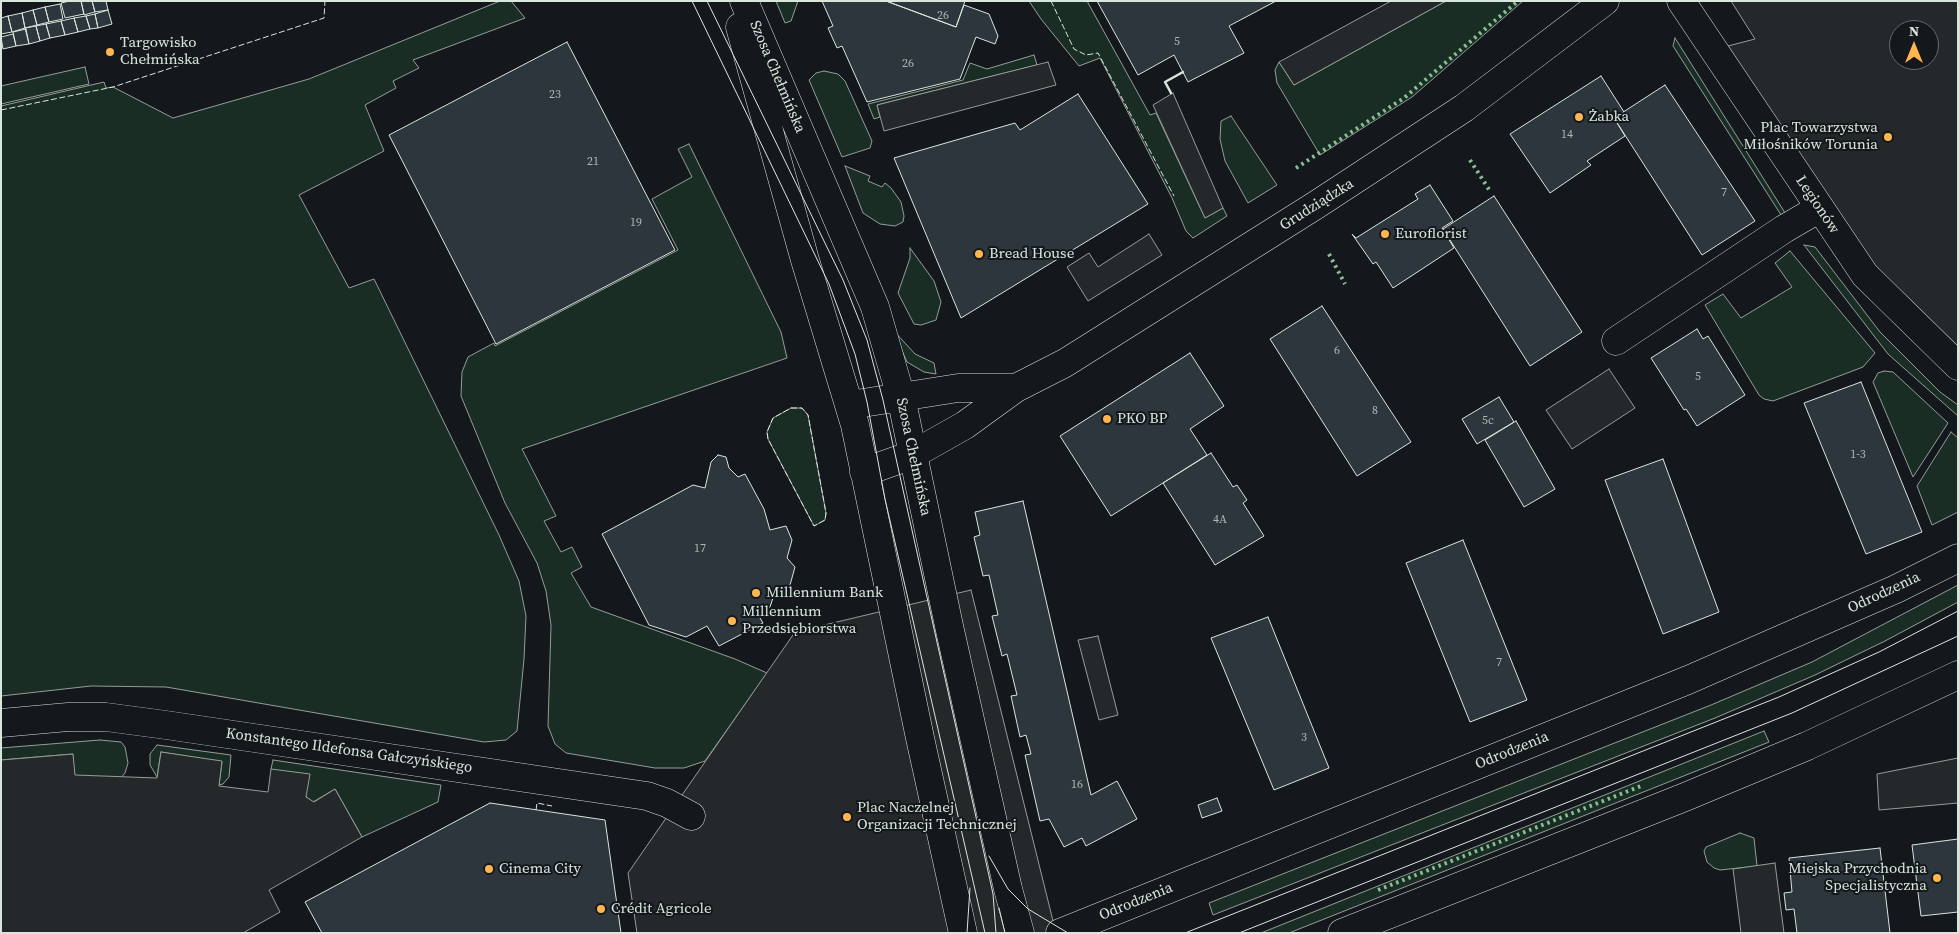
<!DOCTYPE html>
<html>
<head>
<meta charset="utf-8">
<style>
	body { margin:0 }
	#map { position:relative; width:1959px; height:934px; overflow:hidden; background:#14181c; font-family:"Source Serif 4",serif }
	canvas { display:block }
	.frame { position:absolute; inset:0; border:2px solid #d8e6dc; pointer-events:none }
	.north { position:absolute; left:1889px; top:20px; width:50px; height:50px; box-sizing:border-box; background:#14181c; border:1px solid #626a69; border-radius:50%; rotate:0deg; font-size:14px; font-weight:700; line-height:20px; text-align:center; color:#d8e6dc }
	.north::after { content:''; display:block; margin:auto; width:18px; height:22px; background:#ffb74d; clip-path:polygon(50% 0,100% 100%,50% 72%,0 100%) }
</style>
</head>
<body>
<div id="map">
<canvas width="1959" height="934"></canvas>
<div class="frame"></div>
<div class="north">N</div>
</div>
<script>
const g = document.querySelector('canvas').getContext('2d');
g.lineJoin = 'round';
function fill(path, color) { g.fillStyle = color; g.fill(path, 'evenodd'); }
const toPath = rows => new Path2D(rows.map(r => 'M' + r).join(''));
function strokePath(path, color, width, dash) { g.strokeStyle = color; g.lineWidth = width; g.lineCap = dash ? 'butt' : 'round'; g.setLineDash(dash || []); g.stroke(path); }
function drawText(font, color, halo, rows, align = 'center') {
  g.font = font + ' "Source Serif 4",serif'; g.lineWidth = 4; g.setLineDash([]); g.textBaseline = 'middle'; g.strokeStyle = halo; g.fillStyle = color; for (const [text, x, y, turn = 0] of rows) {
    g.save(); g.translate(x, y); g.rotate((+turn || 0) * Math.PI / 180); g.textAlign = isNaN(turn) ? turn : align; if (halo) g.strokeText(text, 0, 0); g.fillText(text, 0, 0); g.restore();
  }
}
const green = toPath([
	[500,1,511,1,525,18,413,60,419,68,393,81,396,88,365,105,384,151,299,195,349,288,374,279,499,535,519,581,526,616,524,659,517,731,506,740,484,742,166,687,91,686,1,696,1,106,104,82,106,88,113,87,173,118,309,79,500,1],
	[776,1,798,1,791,21,785,23,776,1],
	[1029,1,1087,1,1150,115,1156,113,1205,218,1223,208,1227,216,1193,238,1186,231,1172,198,1100,58,1079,66,1041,19,1029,1],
	[1446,1,1523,1,1412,97,1320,155,1277,83,1275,70,1279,62,1294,85,1446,1],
	[1675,38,1787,216,1783,218,1673,46,1675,38],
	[1034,55,1037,65,877,105,880,117,874,119,868,104,963,80,970,63,987,69,1034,55],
	[85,67,89,84,1,104,1,86,85,67],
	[824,71,838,74,845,81,872,141,870,148,842,157,809,80,816,73,824,71],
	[1231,116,1277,185,1248,203,1225,161,1220,139,1221,121,1231,116],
	[689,144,781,332,787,358,522,449,556,516,544,521,561,552,572,547,582,567,571,573,591,607,735,659,767,673,705,761,684,768,655,768,566,753,555,744,548,726,551,625,546,591,537,563,505,503,461,396,462,372,468,357,494,343,495,346,678,250,652,199,692,177,678,149,689,144],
	[845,166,870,176,868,181,882,187,885,183,891,188,901,202,904,216,903,222,895,226,880,224,863,213,845,166],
	[1804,245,1815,247,1880,332,1940,392,1958,405,1958,416,1888,354,1804,245],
	[910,248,934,281,941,302,936,320,921,325,914,324,898,293,910,258,910,248],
	[1790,251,1875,353,1863,367,1773,401,1764,399,1759,395,1705,305,1723,294,1741,318,1792,287,1775,263,1790,251],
	[893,330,915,354,934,363,936,374,924,372,907,362,893,330],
	[1884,371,1893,372,1948,423,1913,477,1873,382,1878,373,1884,371],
	[791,408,802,408,808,415,826,513,825,520,814,526,768,439,767,432,773,418,791,408],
	[1951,432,1958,438,1958,512,1932,525,1917,486,1951,432],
	[1958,585,1958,602,1885,641,1815,675,1715,718,1213,915,1209,903,1711,705,1812,662,1958,585],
	[1764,731,1769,742,1289,933,1261,933,1764,731],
	[100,740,121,742,125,747,128,763,125,773,120,779,74,776,73,754,1,760,1,748,100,740],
	[157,745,231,755,229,777,223,784,219,785,222,762,161,752,157,777,150,765,150,754,157,745],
	[273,760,441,785,438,802,362,837,335,789,313,802,271,769,273,760],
	[1740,833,1754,838,1757,866,1720,870,1714,868,1707,862,1704,851,1706,847,1740,833]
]);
fill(green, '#1a2d24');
strokePath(green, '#939e99', 1);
const parking = toPath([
	[1391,1,1446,1,1294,85,1279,62,1391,1],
	[1731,1,1958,1,1958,355,1871,264,1728,46,1755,39,1731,1],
	[1899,30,1929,30,1929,60,1899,60,1899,30],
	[1048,62,1056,85,884,131,877,105,1048,62],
	[1173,93,1223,208,1205,218,1153,105,1173,93],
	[1149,234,1162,255,1088,301,1067,267,1089,253,1098,267,1149,234],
	[1609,369,1635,408,1572,449,1546,410,1609,369],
	[971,590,1056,933,637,933,628,873,795,632,971,590],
	[1098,636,1118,715,1099,720,1078,640,1098,636],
	[161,752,222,761,219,786,268,792,271,769,310,774,306,797,314,802,335,789,362,837,269,890,280,912,243,933,1,933,1,760,73,754,75,775,157,778,161,752],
	[1958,758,1958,803,1879,810,1877,774,1958,758],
	[1775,863,1784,933,1741,933,1733,869,1775,863]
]);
fill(parking, '#24282b');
strokePath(parking, '#939e99', 1);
const building = toPath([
	[70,1,81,1,84,14,65,18,61,3,70,1],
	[81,1,92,1,95,12,84,15,81,1],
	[92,1,106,1,108,10,95,12,92,1],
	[822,1,886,1,956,27,964,5,989,14,998,36,995,44,976,37,960,79,867,102,842,46,837,48,828,28,833,26,822,1],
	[886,1,965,1,956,27,886,1],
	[1097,1,1276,1,1229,26,1244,53,1188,82,1174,55,1138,75,1097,1],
	[60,4,63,19,49,22,45,7,60,4],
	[45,7,49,22,37,25,33,10,45,7],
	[33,10,37,25,25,28,22,13,33,10],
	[108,10,112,24,98,28,95,14,108,10],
	[22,13,25,28,12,32,8,16,22,13],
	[95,14,98,28,90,29,86,16,95,14],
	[8,16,12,32,1,34,1,18,8,16],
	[86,16,90,29,78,32,74,18,86,16],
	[74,18,78,32,65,35,61,21,74,18],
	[61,21,65,35,50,38,46,24,61,21],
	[46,24,50,38,40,41,36,26,46,24],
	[36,26,40,41,29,44,25,28,36,26],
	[26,29,29,44,16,46,13,32,26,29],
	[13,34,16,46,3,49,1,37,13,34],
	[567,42,675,250,496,344,389,135,567,42],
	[1601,76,1624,112,1614,118,1625,136,1587,161,1591,165,1550,193,1510,134,1601,76],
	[1665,85,1755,221,1702,255,1614,118,1665,85],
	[1078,94,1148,204,961,318,894,158,1015,123,1020,130,1078,94],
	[1430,185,1453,221,1442,228,1454,248,1393,288,1376,262,1373,264,1352,234,1356,238,1418,199,1415,194,1430,185],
	[1494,196,1582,332,1530,366,1443,229,1494,196],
	[1322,306,1411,442,1357,476,1270,339,1322,306],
	[1697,329,1703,339,1708,336,1745,395,1697,426,1686,409,1684,410,1651,358,1697,329],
	[1190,353,1224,406,1190,429,1207,455,1111,516,1060,436,1190,353],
	[1861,382,1922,532,1866,554,1804,403,1861,382],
	[1499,397,1514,422,1477,444,1462,419,1499,397],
	[1516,421,1555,489,1524,507,1485,440,1516,421],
	[1211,453,1233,487,1237,485,1247,500,1243,503,1264,536,1215,565,1163,483,1211,453],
	[718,455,726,457,729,468,738,477,745,474,764,509,770,530,786,526,792,540,787,558,795,567,790,585,776,589,770,607,757,613,763,623,719,646,707,626,686,637,649,625,602,534,693,485,705,488,711,462,718,455],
	[1663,459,1719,612,1663,634,1605,480,1663,459],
	[1023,501,1091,795,1117,781,1137,819,1086,846,1082,838,1064,847,1049,819,1040,821,1025,755,1031,754,1026,735,1020,737,1011,696,1017,695,1007,654,1002,656,992,616,998,615,989,575,983,576,974,537,980,535,975,512,1023,501],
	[1463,540,1527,700,1470,722,1406,563,1463,540],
	[1268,617,1329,768,1274,790,1211,638,1268,617],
	[1217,798,1222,811,1202,818,1198,805,1217,798],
	[490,803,605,820,621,933,322,933,305,902,490,803],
	[1958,839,1958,912,1921,916,1912,845,1958,839],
	[1880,848,1890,933,1797,933,1794,909,1786,910,1784,893,1792,892,1789,858,1880,848]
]);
fill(building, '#2c363c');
strokePath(building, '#d8e6dc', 1);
const street = toPath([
	[1681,1,1865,275,1958,366],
	[1616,341,1784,229,1820,208],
	[1,723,68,717,106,717,166,725,647,796,667,803,691,816]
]);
const secondary = toPath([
	[744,1,875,307,901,397,949,626,1008,889,1020,933],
	[740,27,805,260,855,425,920,738,963,933],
	[850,405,958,388,1016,388],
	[864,472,912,455,965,425,1016,388,1065,363,1316,205,1464,108,1605,1]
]);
const primary = toPath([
	[1060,933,1688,680,1896,589,1958,558],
	[1342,933,1685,797,1807,746,1958,675]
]);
strokePath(street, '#d8e6dc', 29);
strokePath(secondary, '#d8e6dc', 29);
strokePath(primary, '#d8e6dc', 29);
strokePath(street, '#14181c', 28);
strokePath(secondary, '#14181c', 28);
strokePath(primary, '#14181c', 28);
strokePath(toPath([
	[692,1,829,284,855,354,867,402,885,499,985,933],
	[707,1,843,280,867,340,883,400,980,835,993,894,996,933],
	[989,856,1008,889,1028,909,1068,933],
	[999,908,1005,933],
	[967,933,970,888],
	[1185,933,1779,697,1879,652,1958,611],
	[1239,933,1792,713,1958,636]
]), '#d8e6dc', 1);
strokePath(toPath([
	[1470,160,1490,191],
	[1296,168,1404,98,1518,1],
	[1329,254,1345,284],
	[1378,890,1641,786]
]), '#8ac095', 4, [2.5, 4]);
strokePath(toPath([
	[1051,1,1074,49,1086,55,1098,53,1174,196],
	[1,110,113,87,324,18,325,1],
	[791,408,802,408,808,415,826,513,825,520,814,526,768,439,767,432,773,418,791,408],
	[536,810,537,803,552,806]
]), '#d8e6dc', 1, [6, 2.5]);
strokePath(toPath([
	[1171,93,1165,82,1183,72]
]), '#d8e6dc', 2.5);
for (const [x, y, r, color] of [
	[110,52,5,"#ffb74d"],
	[1579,117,5,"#ffb74d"],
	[1888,137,5,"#ffb74d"],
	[1385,234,5,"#ffb74d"],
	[979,254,5,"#ffb74d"],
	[1107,419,5,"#ffb74d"],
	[756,593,5,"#ffb74d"],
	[732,621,5,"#ffb74d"],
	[847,817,5,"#ffb74d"],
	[489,869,5,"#ffb74d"],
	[1937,878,5,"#ffb74d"],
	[601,909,5,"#ffb74d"]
]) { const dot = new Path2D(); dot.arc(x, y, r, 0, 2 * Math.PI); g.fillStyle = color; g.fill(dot); strokePath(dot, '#14181c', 2); }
drawText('12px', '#adbab4', null, [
	["26",943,16],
	["5",1177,42],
	["26",908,64],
	["23",555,95],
	["14",1567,135],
	["21",593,162],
	["7",1724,193],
	["19",636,223],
	["6",1337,351],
	["5",1698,377],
	["8",1375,411],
	["5c",1488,421],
	["1-3",1858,455],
	["4A",1220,520],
	["17",700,549],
	["7",1499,663],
	["3",1304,738],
	["16",1077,785]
]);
drawText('15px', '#d8e6dc', '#14181c', [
	["Targowisko",120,43],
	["Chełmińska",120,60],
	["Żabka",1589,117],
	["Plac Towarzystwa",1878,128,"right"],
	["Miłośników Torunia",1878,145,"right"],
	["Euroflorist",1395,234],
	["Bread House",989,254],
	["PKO BP",1117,419],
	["Millennium Bank",766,593],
	["Millennium",742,612],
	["Przedsiębiorstwa",742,629],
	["Plac Naczelnej",857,808],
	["Organizacji Technicznej",857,825],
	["Cinema City",499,869],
	["Miejska Przychodnia",1927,869,"right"],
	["Specjalistyczna",1927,886,"right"],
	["Crédit Agricole",611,909]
], 'left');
drawText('15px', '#d8e6dc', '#14181c', [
	["Szosa Chełmińska",777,77,67],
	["Grudziądzka",1317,205,-32],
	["Legionów",1817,205,56],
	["Szosa Chełmińska",913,457,78],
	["Odrodzenia",1884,593,-25],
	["Konstantego Ildefonsa Gałczyńskiego",349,751,8],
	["Odrodzenia",1512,751,-22],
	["Odrodzenia",1136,902,-22]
]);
</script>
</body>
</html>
